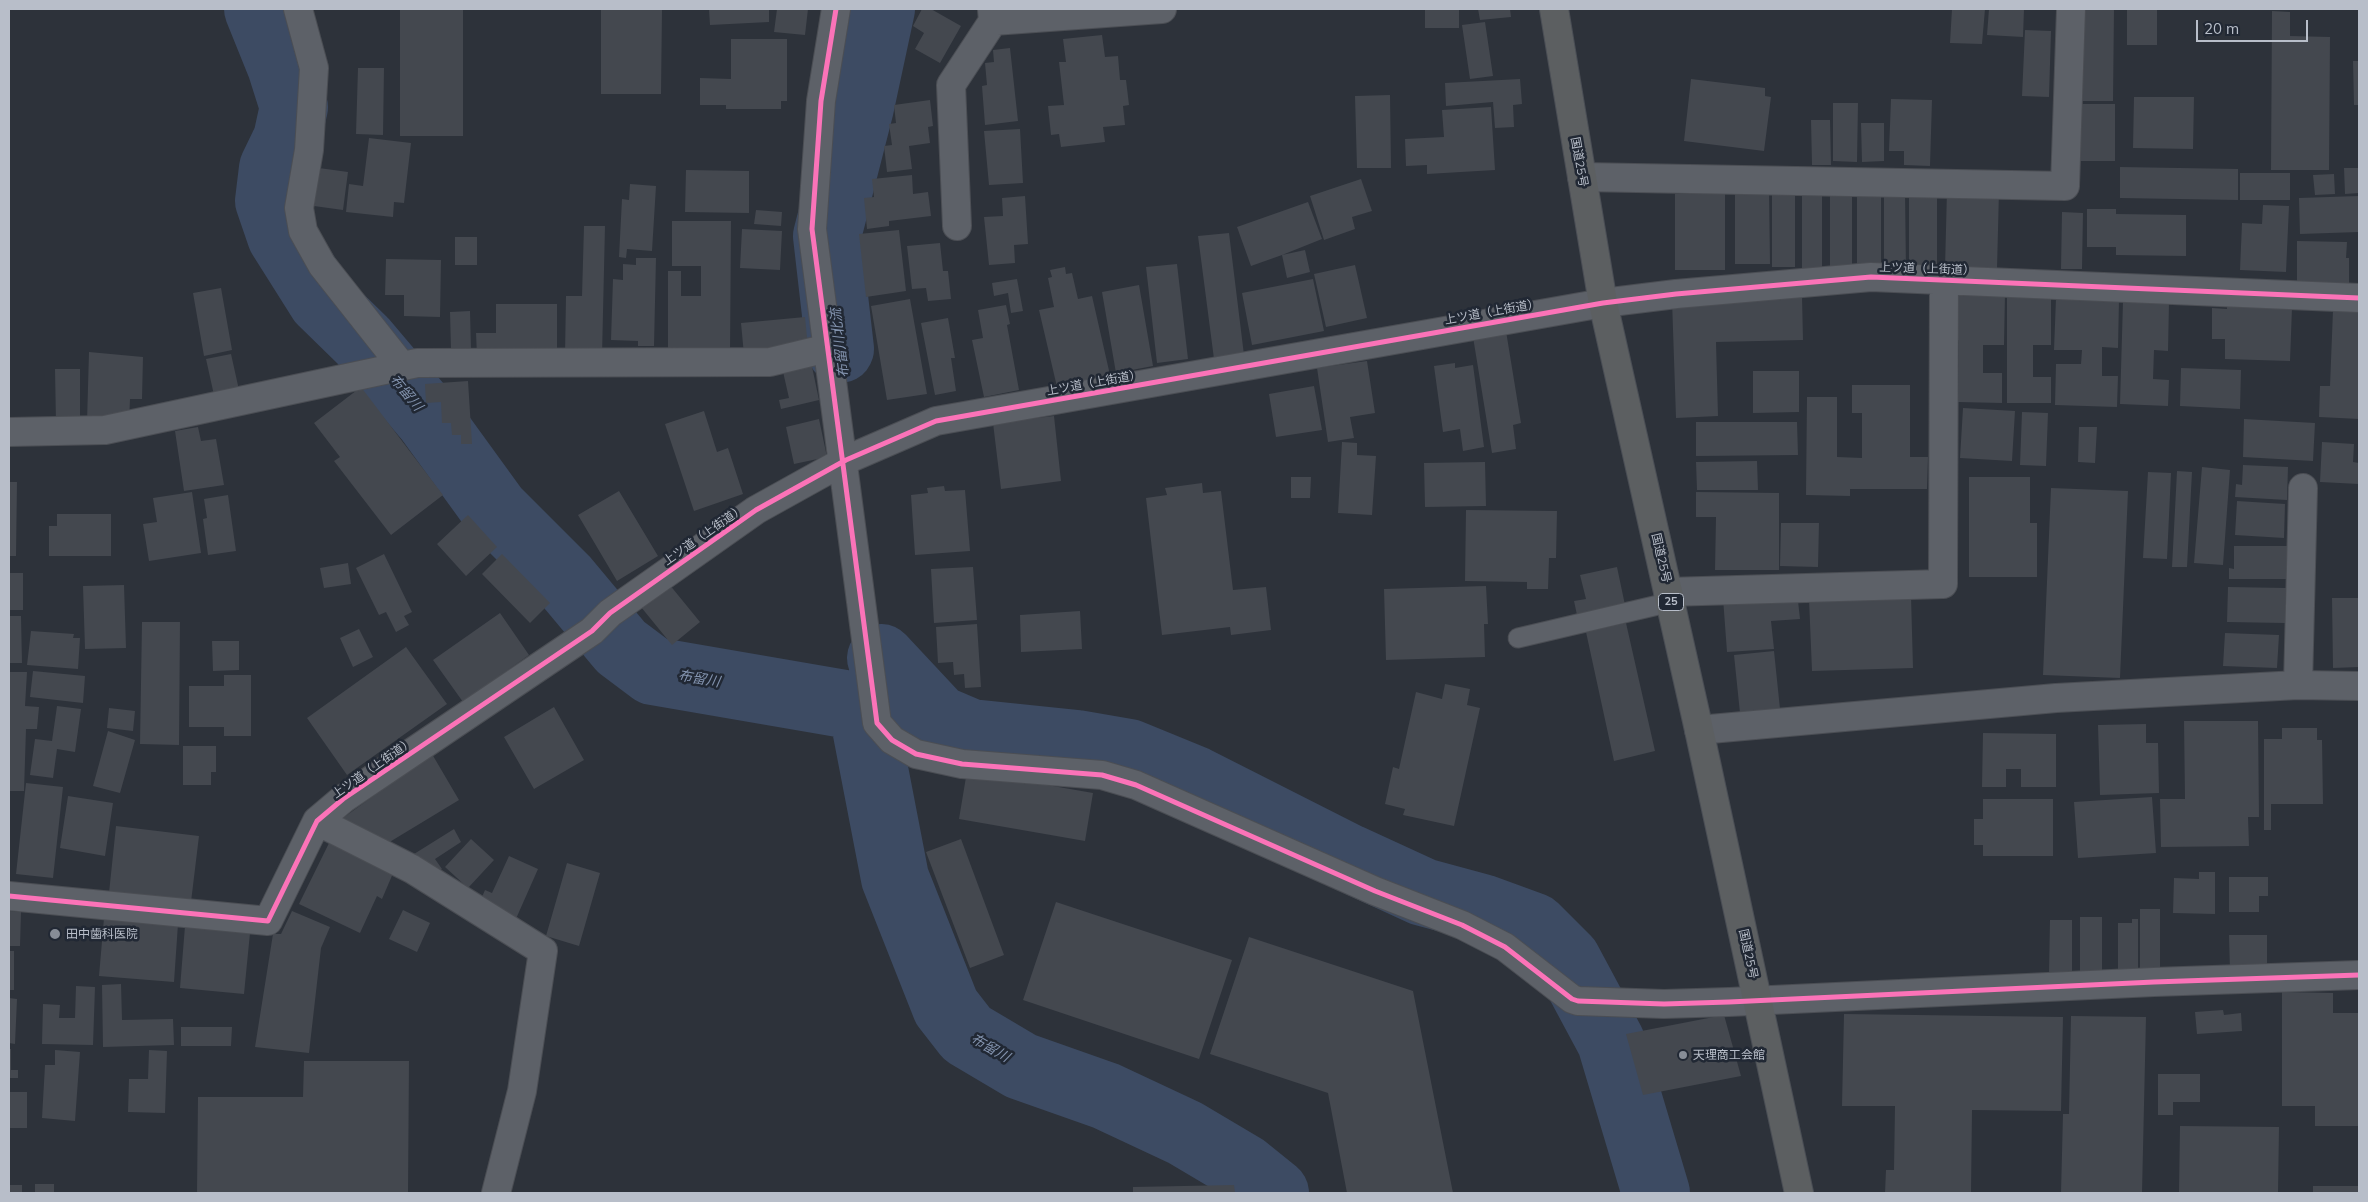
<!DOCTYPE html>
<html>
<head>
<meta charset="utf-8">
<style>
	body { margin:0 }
	#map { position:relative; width:2368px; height:1202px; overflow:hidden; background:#2d323a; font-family:Mulish,sans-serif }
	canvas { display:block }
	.frame { position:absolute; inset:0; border:10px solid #b8bec9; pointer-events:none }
	.scale { position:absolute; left:2196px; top:20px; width:112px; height:22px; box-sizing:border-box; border:2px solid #b8bec9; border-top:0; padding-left:6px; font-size:15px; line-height:18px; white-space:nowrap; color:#b8bec9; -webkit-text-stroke:4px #212834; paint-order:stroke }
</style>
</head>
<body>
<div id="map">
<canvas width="2368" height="1202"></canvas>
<div class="frame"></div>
<div class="scale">20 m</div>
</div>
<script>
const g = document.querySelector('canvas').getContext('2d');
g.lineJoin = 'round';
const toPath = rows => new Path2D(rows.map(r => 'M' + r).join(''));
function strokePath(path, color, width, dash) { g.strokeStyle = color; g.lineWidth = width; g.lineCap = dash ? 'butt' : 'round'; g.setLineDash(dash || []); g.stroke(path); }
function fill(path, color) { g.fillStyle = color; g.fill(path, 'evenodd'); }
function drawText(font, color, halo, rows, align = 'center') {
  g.font = font + ' Mulish,"Noto Sans JP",sans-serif'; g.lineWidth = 5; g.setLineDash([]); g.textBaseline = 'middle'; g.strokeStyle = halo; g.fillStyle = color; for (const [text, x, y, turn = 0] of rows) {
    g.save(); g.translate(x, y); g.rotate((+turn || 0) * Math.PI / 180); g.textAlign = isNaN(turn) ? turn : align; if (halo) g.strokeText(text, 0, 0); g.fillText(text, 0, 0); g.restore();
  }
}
strokePath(toPath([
	[258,9,281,66,294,107,287,139,273,168,269,201,281,236,322,301,363,341,429,419,495,510,565,580,621,647,653,671,862,707],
	[840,349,827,236,860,107,881,9],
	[881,658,938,719,971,733,1077,744,1129,753,1195,780,1349,858,1423,892,1482,908,1534,927,1567,960,1611,1042,1656,1193],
	[862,707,895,878,946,1007,967,1034,1021,1066,1106,1096,1185,1133,1244,1168,1275,1193]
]), '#3d4b63', 68);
fill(toPath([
	[400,9,463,9,463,136,400,136],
	[601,9,662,9,661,94,601,94],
	[709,9,769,9,769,22,710,25],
	[777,9,808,9,805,35,774,32],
	[922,9,931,9,961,26,940,63,915,49,924,33,913,26],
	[1425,9,1459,9,1459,28,1425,28],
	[1478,9,1510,9,1511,17,1480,20],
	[1952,9,1985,9,1982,44,1950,43],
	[1989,9,2024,9,2023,37,1987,35],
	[2080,9,2114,9,2113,101,2080,101],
	[2127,9,2157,9,2157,45,2127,45],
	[2272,11,2290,12,2290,36,2330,37,2329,170,2271,170],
	[1485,22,1493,76,1470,79,1462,25],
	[2025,30,2051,31,2049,97,2022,96],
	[1102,35,1105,57,1118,56,1120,80,1126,80,1129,105,1123,106,1125,125,1103,127,1105,142,1061,147,1059,134,1051,135,1048,106,1064,105,1059,62,1066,62,1063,39],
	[731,39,787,39,787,101,781,101,781,109,726,109,726,105,700,105,700,78,731,79],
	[1010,48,1018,121,985,125,982,86,987,85,985,63,994,62,993,50],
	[2353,61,2359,61,2359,105,2354,105],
	[358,68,384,68,383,135,356,134],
	[1520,79,1522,104,1513,105,1514,127,1495,128,1493,102,1446,106,1445,83],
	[1691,79,1765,88,1765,96,1771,97,1764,151,1684,141],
	[1390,95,1391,168,1357,168,1355,96],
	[2134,97,2194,97,2193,149,2133,148],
	[1891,99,1932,100,1930,166,1904,165,1904,151,1889,151],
	[930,100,933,126,928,127,930,143,909,146,912,169,887,172,884,146,892,145,889,124,896,123,894,105],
	[1833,103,1858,103,1857,162,1833,161],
	[2074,104,2115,104,2115,161,2074,161],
	[1491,107,1495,170,1427,174,1427,165,1406,166,1405,139,1444,137,1442,110],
	[1811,120,1830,120,1831,165,1812,165],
	[1861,123,1884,123,1884,161,1862,162],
	[1020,129,1023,183,989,185,984,131],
	[369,138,411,143,404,203,394,202,393,217,346,212,349,184,363,186],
	[2120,167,2238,169,2238,200,2120,198],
	[319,168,348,172,343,210,314,206],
	[2344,168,2359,168,2359,193,2345,194],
	[686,170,749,171,749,213,685,212],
	[2240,173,2290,173,2290,200,2240,200],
	[2334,174,2335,194,2315,195,2313,175],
	[912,175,913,194,928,192,931,216,889,221,889,226,867,229,864,198,874,197,872,179],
	[1361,179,1372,211,1352,217,1355,229,1324,240,1310,196],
	[630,184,656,186,652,251,627,249,626,258,619,257,622,199,629,200],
	[1735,187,1769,187,1770,264,1735,264],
	[1772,188,1795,188,1795,267,1772,267],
	[1881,188,1881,270,1857,270,1857,189],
	[1802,189,1822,189,1822,271,1802,271],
	[1852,190,1852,272,1830,272,1830,191],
	[1909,190,1937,190,1937,269,1909,269],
	[1947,190,1999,191,1997,269,1945,268],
	[1884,191,1905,191,1906,270,1884,270],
	[1675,194,1725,194,1725,270,1675,270],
	[1025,196,1028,244,1014,245,1015,263,989,265,984,217,1003,216,1002,198],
	[2359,196,2359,232,2300,234,2299,198],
	[1308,202,1322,239,1282,255,1305,250,1310,272,1287,278,1282,255,1251,266,1237,227],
	[2263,205,2289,206,2286,272,2240,270,2242,223,2262,224],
	[2087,209,2116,209,2116,214,2186,215,2186,256,2116,255,2116,247,2087,247],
	[756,210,782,212,781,226,754,224],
	[2062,212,2083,213,2082,269,2061,269],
	[672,221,731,221,730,354,668,354,668,271,681,271,681,296,701,296,701,266,672,266],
	[584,226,605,226,602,356,565,355,566,296,582,296],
	[742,229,782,231,780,270,740,268],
	[899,230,906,291,866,297,859,234],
	[1229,233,1244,355,1214,359,1198,236],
	[455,237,477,237,477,265,455,265],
	[2297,241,2347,242,2346,258,2349,258,2349,283,2297,283],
	[940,243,943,271,948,271,951,299,928,301,926,288,912,289,907,246],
	[636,258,656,258,654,346,638,346,638,341,611,340,613,279,623,280,623,264,636,265],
	[386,259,441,260,440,317,404,316,404,295,385,295],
	[1177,264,1188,359,1157,363,1146,267],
	[1355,265,1367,318,1326,327,1314,274],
	[1065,267,1066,274,1072,273,1078,299,1092,296,1110,375,1057,387,1039,310,1054,307,1048,278,1052,277,1050,270],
	[1017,279,1023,311,1011,313,1008,293,994,296,992,283],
	[1313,279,1324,331,1252,345,1242,293],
	[1139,285,1153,366,1116,373,1102,292],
	[221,288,232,350,204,356,193,293],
	[1954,292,2005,293,2004,345,1983,345,1983,373,2002,373,2002,403,1958,402,1959,340,1953,340],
	[1802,296,1803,340,1716,342,1718,416,1676,418,1672,300],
	[2007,296,2051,296,2051,345,2033,345,2033,377,2051,377,2051,403,2007,403],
	[2056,298,2119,300,2118,348,2102,347,2102,376,2118,376,2117,407,2055,405,2056,364,2081,364,2082,350,2054,350],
	[910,299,927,394,887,400,871,306],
	[2123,301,2169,303,2168,351,2154,350,2153,379,2169,380,2168,406,2120,404],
	[496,304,557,304,557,356,477,356,476,333,496,333],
	[1006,305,1010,324,1007,325,1019,390,984,397,972,340,983,338,978,310],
	[2227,306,2292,308,2290,361,2225,359,2225,339,2212,339,2212,308,2227,309],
	[2333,310,2359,312,2359,419,2319,417,2320,386,2330,386],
	[470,311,471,350,451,350,450,312],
	[805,317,808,348,744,355,741,323],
	[948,318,955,358,951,358,956,391,935,395,921,323],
	[1506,331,1521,423,1513,425,1516,449,1492,453,1473,337],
	[89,352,143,357,142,399,130,399,129,423,87,422],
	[231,354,239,390,214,395,206,359],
	[810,357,819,400,781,409,779,400,789,398,781,363],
	[1367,361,1375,413,1350,417,1354,438,1328,442,1317,368],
	[1455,363,1455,368,1473,365,1484,447,1463,451,1460,429,1443,432,1434,366],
	[2181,368,2241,370,2240,409,2180,406],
	[55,369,80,369,80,424,56,424],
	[1753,371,1799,371,1799,412,1753,413],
	[468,381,472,444,461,444,461,435,452,435,451,423,442,423,441,402,426,403,425,384],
	[1852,385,1910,385,1910,457,1928,457,1927,489,1850,489,1850,496,1806,495,1807,397,1837,397,1837,457,1862,458,1862,413,1852,413],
	[1314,386,1322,430,1276,437,1269,394],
	[361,387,443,495,391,535,334,461,340,457,314,423],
	[1963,408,2015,411,2012,461,1960,458],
	[704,411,717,452,728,448,743,494,694,511,665,424],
	[2022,412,2048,413,2046,466,2020,465],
	[1054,416,1061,481,1001,489,993,423],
	[819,419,827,457,794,464,786,427],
	[2244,419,2315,423,2313,461,2243,457],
	[1696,422,1797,422,1798,455,1696,456],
	[198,427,201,441,216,439,224,485,184,491,175,431],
	[2079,427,2097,427,2095,463,2078,462],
	[1342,442,1357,443,1357,455,1376,456,1372,515,1338,513],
	[2322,442,2354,444,2353,462,2359,463,2359,484,2320,482],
	[1757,461,1758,490,1697,490,1696,462],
	[1485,462,1486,506,1425,507,1424,463],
	[2243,465,2288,467,2287,500,2235,497,2236,484,2242,485],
	[2202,467,2230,470,2223,565,2194,563],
	[2177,471,2192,472,2187,567,2172,567],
	[2148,472,2171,473,2167,559,2143,558],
	[1291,477,1311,477,1310,498,1291,498],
	[1969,477,2030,477,2030,523,2037,523,2037,577,1969,577],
	[9,482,17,482,16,556,9,556],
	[1202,483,1203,493,1221,491,1233,590,1266,587,1271,630,1231,635,1230,627,1162,635,1146,498,1167,495,1165,488],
	[944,486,945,491,965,490,970,551,915,555,911,495,928,493,927,488],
	[2051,488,2128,491,2120,678,2043,675],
	[619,491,658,556,617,581,578,515],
	[192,492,201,553,149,561,143,524,157,522,153,498],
	[1696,492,1779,493,1779,570,1715,570,1716,517,1696,517],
	[228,495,236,551,208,555,203,519,207,518,204,499],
	[2237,501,2285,504,2284,538,2235,535],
	[1466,510,1557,511,1556,558,1549,558,1548,589,1527,589,1527,582,1465,581],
	[57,514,111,514,111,556,49,556,49,526,57,526],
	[468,515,497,547,466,576,437,544],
	[1781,523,1819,523,1818,567,1780,566],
	[2234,546,2289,546,2289,579,2229,579,2229,568,2234,569],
	[384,554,412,612,404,616,409,625,396,632,386,612,379,615,356,568],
	[502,554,550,603,530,623,482,574],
	[348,563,351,584,324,588,320,568],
	[973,567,977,620,934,623,931,569],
	[1617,567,1625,605,1577,615,1574,601,1586,599,1580,575],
	[9,573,23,573,23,610,9,610],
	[669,584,700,622,672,645,641,607],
	[124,585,126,648,85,649,83,586],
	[1486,586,1488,624,1484,624,1485,657,1386,660,1384,589],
	[2228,587,2286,588,2285,623,2227,622],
	[1797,592,1800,619,1771,621,1774,649,1727,652,1723,598],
	[1911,596,1913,668,1812,671,1809,599],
	[2332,598,2359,598,2359,667,2333,668],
	[1080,611,1082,649,1021,652,1020,615],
	[500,613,529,655,463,702,433,660],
	[9,616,21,616,22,663,9,663],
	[142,622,180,622,179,745,140,744],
	[1626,623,1655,751,1614,761,1586,632],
	[977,624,981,687,965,688,964,674,954,675,953,662,938,663,936,627],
	[359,629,373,657,353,667,340,638],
	[31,631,74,634,73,638,80,638,78,669,27,665],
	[2225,633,2279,635,2277,668,2223,666],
	[212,641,239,641,239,670,213,671],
	[406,647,447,704,347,775,307,718],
	[1774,651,1780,709,1740,713,1734,655],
	[33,671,85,676,83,703,30,697],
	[9,672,27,672,25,706,39,707,37,729,26,729,24,791,9,791],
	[224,675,251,675,251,736,224,736,224,727,189,727,189,686,224,686],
	[1445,684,1470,689,1467,705,1480,708,1454,826,1403,815,1405,809,1385,804,1393,767,1399,769,1416,692,1442,699],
	[57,706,81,709,75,752,57,749,53,778,30,775,35,739,52,741],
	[554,707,584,760,534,789,504,737],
	[109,708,135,711,133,731,107,728],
	[2184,721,2258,721,2259,817,2248,817,2249,846,2161,847,2160,799,2185,799],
	[2146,724,2146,743,2158,743,2159,793,2100,795,2098,725],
	[2282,728,2317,728,2317,740,2322,740,2323,804,2271,804,2271,830,2264,830,2264,739,2282,739],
	[108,731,135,740,120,793,93,786],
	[1983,733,2056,734,2056,787,2021,787,2021,769,2006,769,2006,787,1982,787],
	[183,746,216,746,216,772,211,772,211,785,183,785],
	[432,754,459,800,383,846,336,823],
	[967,771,1093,793,1085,841,959,819],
	[26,783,63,787,53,878,16,874],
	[68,796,113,803,105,856,60,848],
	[2152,797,2156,853,2078,858,2074,802],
	[1983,799,2053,799,2053,856,1983,856,1983,845,1974,845,1974,819,1983,819],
	[116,826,199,836,191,902,109,893],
	[454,829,461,842,435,859,442,869,429,878,414,854],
	[331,839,394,871,382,899,377,896,360,933,299,904],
	[471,839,494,860,468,888,445,867],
	[961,839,1004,955,970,968,926,852],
	[509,856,538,869,515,921,479,904,485,890,492,893],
	[567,863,600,873,579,946,546,936],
	[2199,872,2215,872,2215,914,2173,913,2174,878,2199,879],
	[2229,877,2268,877,2268,896,2259,896,2259,912,2229,912],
	[1056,902,1232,960,1199,1059,1023,1000],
	[2140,909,2160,909,2160,971,2140,971],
	[403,910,430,923,417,952,389,939],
	[9,911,21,912,20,946,9,946],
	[292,911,330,927,321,948,309,1053,255,1047,273,934,281,934],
	[2080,917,2102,917,2102,972,2080,972],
	[104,918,178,924,174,982,99,976],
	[2132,919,2138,919,2138,970,2118,970,2118,923,2132,923],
	[2050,920,2072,920,2072,974,2049,974],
	[185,926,250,933,244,994,180,988],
	[2229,935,2267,935,2267,970,2230,971],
	[1249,937,1413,991,1453,1193,1347,1193,1328,1093,1210,1054],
	[9,951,14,951,14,990,9,990],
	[121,984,122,1020,173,1019,174,1045,103,1047,102,985],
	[76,986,95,987,93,1045,42,1044,43,1004,60,1005,59,1018,75,1018],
	[2282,992,2333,993,2333,1013,2359,1013,2359,1126,2315,1126,2315,1106,2282,1106],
	[9,998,17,999,15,1044,9,1043],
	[2223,1010,2224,1015,2241,1013,2242,1031,2197,1034,2195,1012],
	[1844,1014,2063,1017,2061,1111,1972,1110,1971,1193,1885,1193,1886,1170,1894,1170,1895,1106,1842,1106],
	[1724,1015,1741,1076,1643,1095,1626,1034],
	[2071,1016,2146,1017,2142,1193,2061,1193,2063,1114,2069,1114],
	[181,1027,232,1027,231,1046,181,1046],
	[9,1049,11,1049,11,1070,18,1070,18,1078,9,1078],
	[55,1050,80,1052,75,1121,42,1118,45,1065,55,1065],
	[149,1050,167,1051,165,1113,128,1112,129,1079,148,1079],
	[304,1061,409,1061,408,1193,197,1193,198,1097,303,1097],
	[2158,1074,2200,1074,2200,1102,2173,1102,2173,1115,2158,1115],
	[9,1092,27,1092,27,1128,9,1128],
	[2180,1126,2279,1127,2278,1193,2179,1193],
	[35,1184,54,1184,54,1193,35,1193],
	[9,1185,22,1185,22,1193,9,1193],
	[1234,1185,1235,1193,1133,1193,1133,1187],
	[2313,1186,2359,1186,2359,1193,2313,1193]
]), '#44484f');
const lane = toPath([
	[1518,638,1671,602]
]);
const street = toPath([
	[298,9,314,68,309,150,299,208,303,231,322,265,401,365],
	[836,9,821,101,812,229,877,723,892,740,916,754,962,764,1102,775,1136,785,1375,891,1462,925,1505,947,1572,999,1578,1001,1664,1004,1729,1002,2154,982,2359,975],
	[992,9,993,21,1162,9],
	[1582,177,2065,186,2071,9],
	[957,226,951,85,993,21],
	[9,432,105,430,417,363,770,362,828,348],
	[1668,592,1943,584,1944,280],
	[2298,685,2303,488],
	[1699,730,2056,698,2298,685,2359,686],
	[317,821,412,869,543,951,522,1091,496,1193],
	[9,896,268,921,317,821,343,799,592,631,610,613,756,510,846,460,936,421,1603,303,1676,294,1871,277,2359,298]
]);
const highway = toPath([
	[1554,9,1603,303,1699,730,1799,1193]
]);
strokePath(lane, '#4b4e54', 21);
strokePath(street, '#4b4e54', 30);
strokePath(highway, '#4a4e55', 30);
strokePath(lane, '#5d6168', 19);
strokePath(street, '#5d6168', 28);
strokePath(highway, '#5c5f61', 28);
strokePath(toPath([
	[836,9,821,101,812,229,877,723,892,740,916,754,962,764,1102,775,1136,785,1375,891,1462,925,1505,947,1572,999,1578,1001,1664,1004,1729,1002,2154,982,2359,975],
	[9,896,268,921,317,821,343,799,592,631,610,613,756,510,846,460,936,421,1603,303,1676,294,1871,277,2359,298]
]), '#fb73b8', 5);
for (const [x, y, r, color] of [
	[55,934,6,"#878d97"],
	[1683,1055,5,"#878d97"]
]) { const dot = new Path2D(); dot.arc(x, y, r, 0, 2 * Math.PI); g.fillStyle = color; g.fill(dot); strokePath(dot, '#212834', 2); }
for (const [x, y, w] of [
	[1671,602,25]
]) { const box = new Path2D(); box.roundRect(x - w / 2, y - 8.5, w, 17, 4); g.fillStyle = '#212834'; g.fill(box); strokePath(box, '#b8bec9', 1); }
drawText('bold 11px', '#b8bec9', null, [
	["25",1671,602]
]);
drawText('12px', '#b8bec9', '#212834', [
	["国道25号",1579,162,80],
	["上ツ道（上街道）",1927,269,2],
	["上ツ道（上街道）",1492,312,-10],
	["上ツ道（上街道）",1094,383,-10],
	["上ツ道（上街道）",704,535,-35],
	["国道25号",1661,558,77],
	["上ツ道（上街道）",373,768,-35],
	["国道25号",1748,954,78]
]);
drawText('12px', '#b8bec9', '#212834', [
	["田中歯科医院",66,934],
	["天理商工会館",1693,1055]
], 'left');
drawText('italic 14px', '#8393ae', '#212834', [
	["布留川北流",840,343,-97],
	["布留川",406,393,50],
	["布留川",699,679,10],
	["布留川",990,1048,30]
]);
</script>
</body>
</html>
